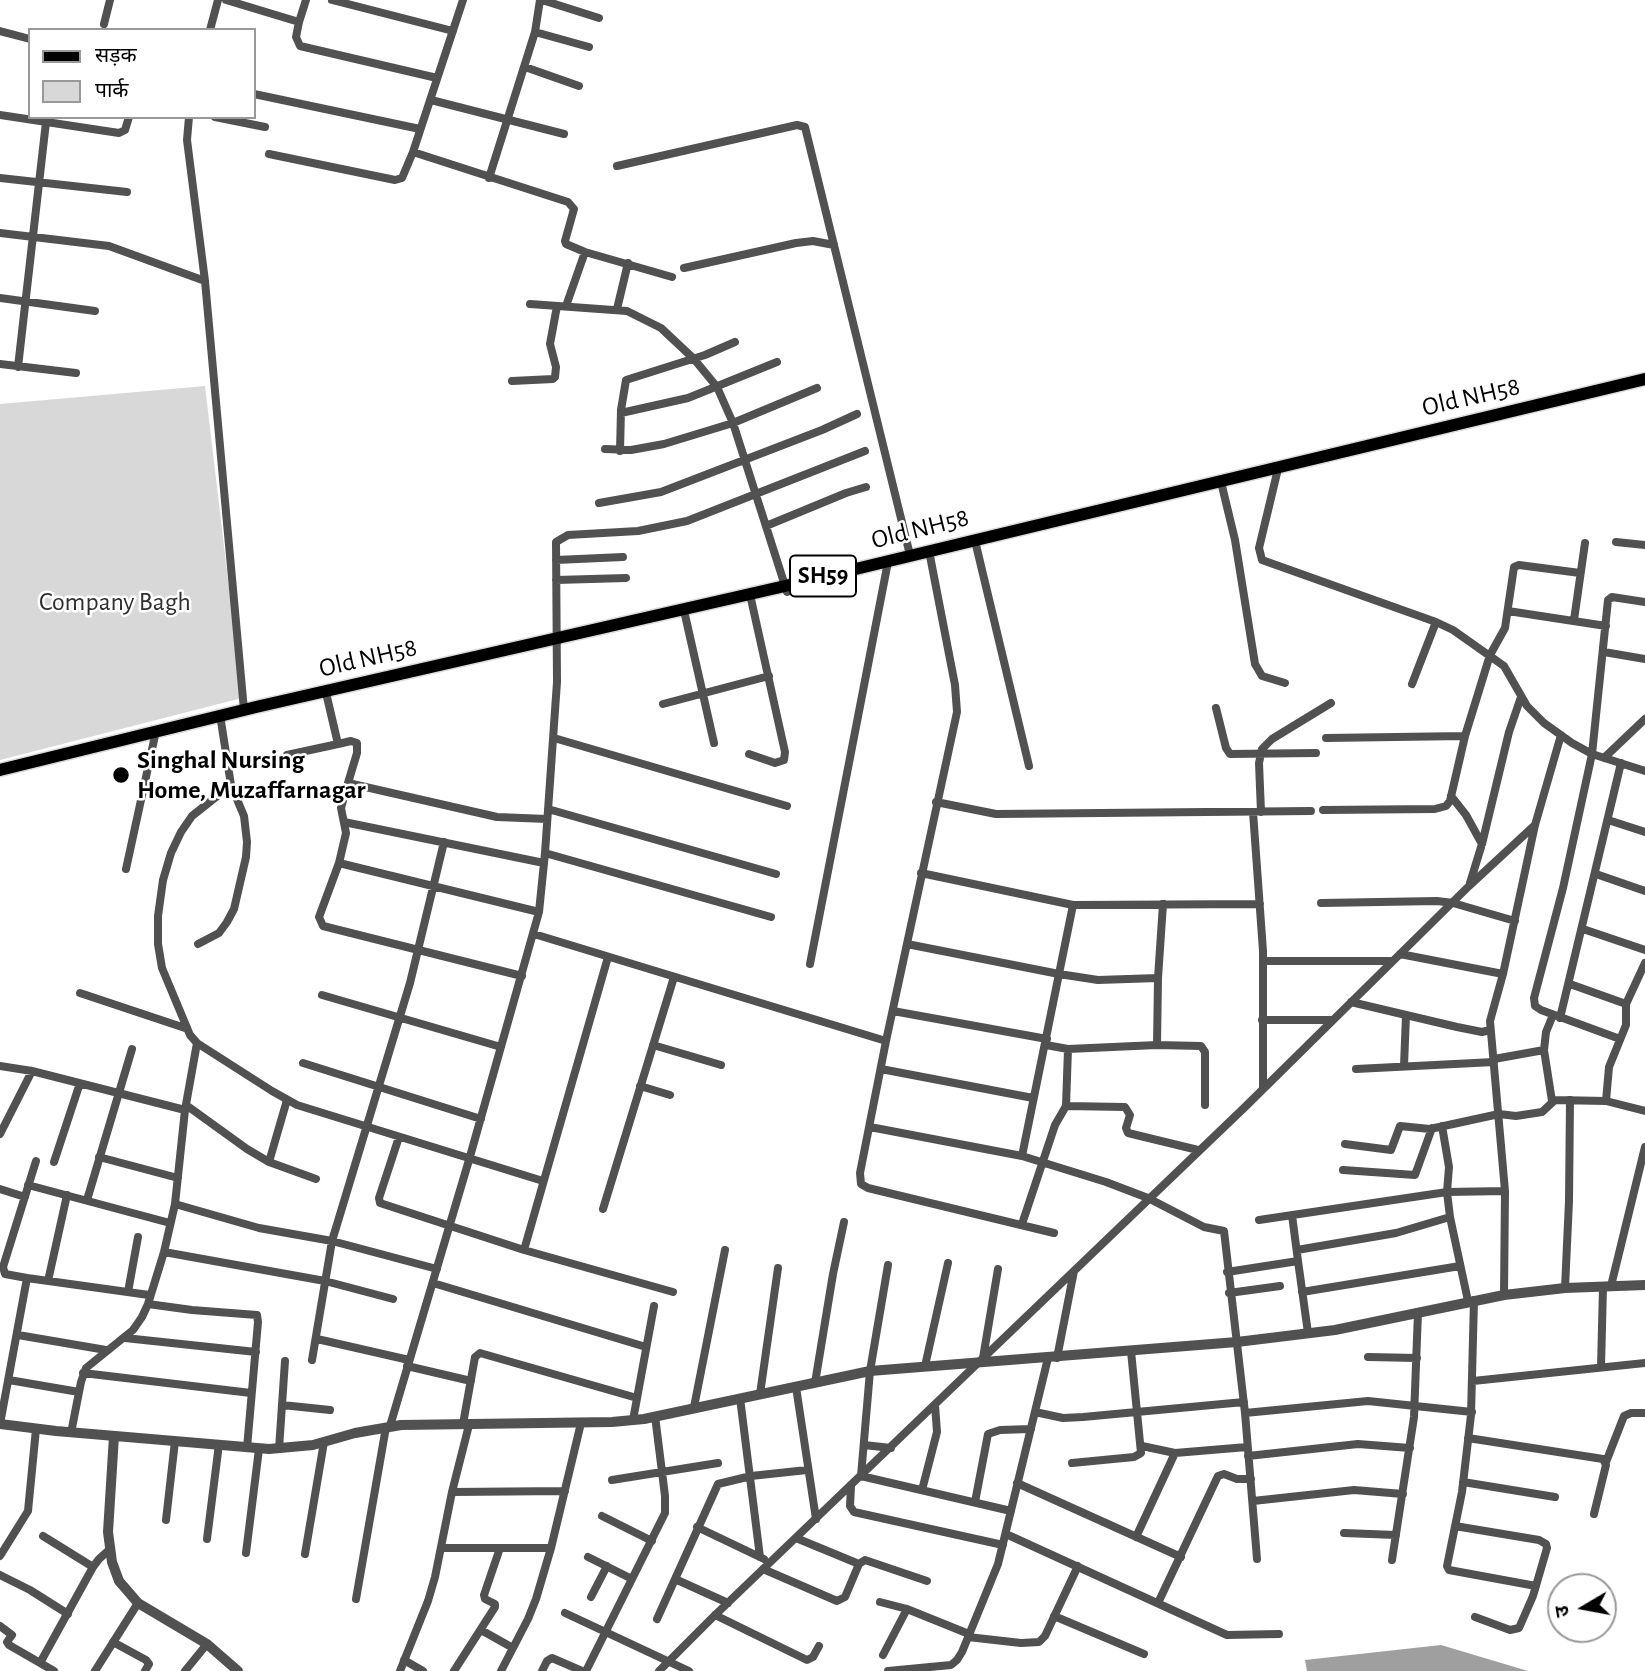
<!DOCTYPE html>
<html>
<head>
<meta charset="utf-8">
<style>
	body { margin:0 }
	#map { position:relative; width:1645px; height:1671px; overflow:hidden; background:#fff; font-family:"Alegreya Sans","Noto Sans Devanagari",sans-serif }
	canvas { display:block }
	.legend { position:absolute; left:28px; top:28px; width:228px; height:91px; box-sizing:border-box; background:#fff; border:2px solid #999; margin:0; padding:9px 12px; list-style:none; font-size:21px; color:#000 }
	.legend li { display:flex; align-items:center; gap:14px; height:35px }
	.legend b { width:35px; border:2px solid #999 }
	.north { position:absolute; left:1547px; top:1573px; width:70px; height:70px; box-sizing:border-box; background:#fff; border:2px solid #999; border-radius:50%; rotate:260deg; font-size:19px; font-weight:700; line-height:28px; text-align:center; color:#000 }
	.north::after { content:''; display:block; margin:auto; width:24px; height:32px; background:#000; clip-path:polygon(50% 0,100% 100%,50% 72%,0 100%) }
</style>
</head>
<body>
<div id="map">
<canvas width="1645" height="1671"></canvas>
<ul class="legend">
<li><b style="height:9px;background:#000"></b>सड़क</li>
<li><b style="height:19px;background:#d8d8d8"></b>पार्क</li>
</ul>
<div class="north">उ</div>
</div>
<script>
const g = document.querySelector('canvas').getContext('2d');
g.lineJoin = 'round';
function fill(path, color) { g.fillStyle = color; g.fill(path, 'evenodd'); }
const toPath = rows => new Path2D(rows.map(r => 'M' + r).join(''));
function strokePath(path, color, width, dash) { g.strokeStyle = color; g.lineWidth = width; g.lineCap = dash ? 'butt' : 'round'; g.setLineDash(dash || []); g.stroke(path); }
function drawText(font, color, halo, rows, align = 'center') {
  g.font = font + ' "Alegreya Sans",sans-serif'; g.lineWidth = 5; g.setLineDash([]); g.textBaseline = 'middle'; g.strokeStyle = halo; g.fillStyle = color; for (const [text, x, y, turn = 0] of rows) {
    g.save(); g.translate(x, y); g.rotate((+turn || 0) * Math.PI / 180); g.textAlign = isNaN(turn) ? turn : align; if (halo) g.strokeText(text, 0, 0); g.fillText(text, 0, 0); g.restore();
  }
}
fill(toPath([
	[205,386,242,698,0,760,0,404]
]), '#d8d8d8');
fill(toPath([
	[1441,1645,1528,1671,1307,1671,1305,1660]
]), '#9f9f9f');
const primary = toPath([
	[0,770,256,707,785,586,1645,379]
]);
strokePath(primary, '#dbdbdb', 15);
strokePath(toPath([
	[226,0,299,22,306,0],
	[332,0,453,31],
	[542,0,599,18],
	[299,22,296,37,300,46,437,78],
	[104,24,110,0],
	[210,30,218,0],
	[0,31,30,39],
	[535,32,540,0],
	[525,67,579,86],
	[254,94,420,129],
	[431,100,564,134],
	[0,115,119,133,125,130,129,117],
	[189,117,187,140,205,281,244,710],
	[215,117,265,127],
	[413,152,568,202,574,209,565,241,566,244,585,252,672,277],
	[269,154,395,180,402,178,413,152,463,0],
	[617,166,797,125,805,127,910,555],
	[0,178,127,192],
	[489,178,535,32,589,47],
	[0,233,109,246,205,281],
	[684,268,796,243,813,241,834,245],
	[0,298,95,311],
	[530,304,627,311,661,328,694,359,717,387,733,423,787,592],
	[566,306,585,252],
	[617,309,628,263],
	[0,364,76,373],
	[18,367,46,122],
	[512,381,553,379,555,377,556,367,550,344,557,306],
	[621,413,688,398,777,362],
	[605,449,631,450,664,444,733,423,817,388],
	[620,451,621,410,626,380,705,355,735,342],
	[1276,466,1277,473,1259,548,1262,560,1436,622,1453,630,1504,666,1527,706,1544,723,1572,743,1592,754,1645,771],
	[1222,486,1235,540,1255,664,1262,676,1285,683],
	[599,503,661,492,822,430,857,414],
	[766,526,846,493,866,487],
	[1616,542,1645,545],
	[976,545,1029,766],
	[930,556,955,685,957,712,886,1041,860,1173,861,1184,868,1188,1054,1233],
	[556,560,623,557],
	[556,580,626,578],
	[1508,611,1606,626],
	[685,615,714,743],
	[1574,620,1585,543],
	[1604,652,1645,659],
	[1412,684,1436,622],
	[327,697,338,744,351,741,357,743,357,753,348,783,497,817,547,819],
	[663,704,769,676],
	[1216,708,1226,748,1230,754,1316,753],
	[220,715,231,785,192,816,181,832,171,853,163,880,158,916,158,944,162,968,190,1035,197,1043,272,1091,297,1105,543,1181],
	[554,738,787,806],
	[1326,738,1465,736],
	[749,754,775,763,784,760,785,752,751,599],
	[287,755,338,744],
	[1604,758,1645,719],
	[348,783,341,808,346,833,339,863,539,912],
	[1451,796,1466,815,1482,844],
	[936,802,996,814,1311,811],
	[548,809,776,874],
	[1323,810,1435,809,1446,806,1450,801,1465,736,1490,655,1505,628,1514,567,1519,565,1580,573],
	[1253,812,1263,951,1263,1089],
	[1261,812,1259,763,1262,749,1272,739,1331,703],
	[1608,820,1645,832],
	[344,822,544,863],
	[545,853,771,917],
	[339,863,319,917,323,926,522,976],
	[126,869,156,731],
	[921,873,1073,905,1260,904],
	[1596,874,1645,891],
	[1470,883,1482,844,1509,732,1521,697],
	[1321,903,1437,901,1453,903,1515,921],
	[1583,929,1645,950],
	[534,934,886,1041],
	[198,944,219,933,227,922,234,909,246,857,247,842,244,816,231,785],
	[907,944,1059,974,1098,980,1158,978],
	[1400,954,1503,974],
	[1263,961,1392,961],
	[810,964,887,567],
	[1570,984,1626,1004],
	[80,993,185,1028],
	[322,995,501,1047],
	[1351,1002,1457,1027,1482,1032,1490,1030],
	[893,1011,1047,1039],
	[1560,1018,1621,763],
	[1262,1020,1332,1020],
	[1620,1039,1541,1010,1535,1006,1534,998,1563,888,1592,754,1608,600,1612,597,1645,602],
	[653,1045,721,1065],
	[1046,1045,1068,1049,1157,1045,1201,1046,1205,1052,1205,1105],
	[1157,1045,1158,978,1163,904],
	[1494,1059,1544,1050],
	[303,1063,481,1119],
	[0,1066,32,1071,185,1110],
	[1404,1066,1406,1015],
	[881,1069,1033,1098],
	[1356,1069,1494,1062],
	[640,1086,670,1095],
	[1552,1101,1544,1050,1546,1032,1553,1015],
	[1606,1101,1609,1067,1626,1025,1626,1004,1645,963],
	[186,1105,247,1149,269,1162,287,1100],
	[1066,1106,1125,1107,1130,1115,1126,1128,1128,1133,1198,1150],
	[1442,1126,1449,1167,1447,1192,1450,1217,1468,1301],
	[870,1127,1022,1156,1106,1182,1148,1198,1204,1227,1224,1231,1245,1413,1257,1559],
	[0,1134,32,1071],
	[399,1137,379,1198,380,1203,524,1250,673,1292],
	[1345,1144,1391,1150,1400,1126,1430,1129,1499,1114,1516,1116,1542,1112,1555,1100,1606,1101,1645,1111],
	[1022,1156,1073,905],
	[99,1157,178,1178],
	[54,1162,80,1083],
	[269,1162,316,1179],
	[1343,1170,1415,1175,1432,1128],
	[28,1185,170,1223],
	[0,1189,25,1197],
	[87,1200,132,1049],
	[175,1204,259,1228,332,1241,437,1269],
	[603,1209,674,977],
	[1259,1220,1447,1192,1505,1191],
	[1022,1224,1055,1125,1066,1106,1068,1049],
	[524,1250,608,957],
	[1297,1250,1396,1233,1450,1217],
	[164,1252,325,1281,393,1299],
	[1298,1261,1308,1333],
	[888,1265,870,1371,861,1476,1011,1511],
	[1227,1272,1298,1261,1292,1215],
	[27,1278,5,1274,3,1267,36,1161],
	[48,1281,67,1195],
	[433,1283,646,1347],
	[1611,1286,1645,1147],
	[1565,1288,1569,1201,1570,1100],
	[128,1292,138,1237],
	[1302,1292,1460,1266],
	[1229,1293,1280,1286],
	[1504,1295,1505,1191,1490,1021,1503,974,1535,825,1561,735],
	[1474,1300,1471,1415,1462,1492,1447,1566,1449,1570,1536,1586],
	[148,1304,192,1310,257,1315,258,1322,247,1448],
	[18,1335,106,1350],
	[125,1338,256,1352],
	[317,1339,409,1360],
	[1368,1357,1417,1358],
	[983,1358,998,1269],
	[1057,1358,1074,1271],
	[312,1360,332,1241,410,983,444,842],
	[407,1366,471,1381],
	[925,1366,948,1263],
	[1601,1367,1603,1287],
	[83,1373,251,1393],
	[9,1380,79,1392],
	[1473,1381,1645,1363],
	[815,1383,833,1274,844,1222],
	[796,1387,816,1519],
	[760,1394,778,1268],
	[740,1398,760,1557],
	[282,1405,330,1410],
	[694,1407,725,1250],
	[1035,1412,1063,1418,1083,1417,1244,1402],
	[1245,1413,1368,1401,1472,1412],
	[633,1420,654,1306],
	[0,1424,27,1278,149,1295],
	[463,1424,475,1357,480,1353,637,1398],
	[390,1426,469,1160,539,912,545,853,557,682,556,542,568,535,638,531,687,521,865,451],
	[71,1433,81,1382,86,1368,133,1330,142,1317,148,1304,164,1252,175,1204,185,1110,197,1043],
	[1468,1438,1603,1459,1606,1465,1594,1514],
	[864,1445,891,1448],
	[1142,1446,1175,1453,1247,1447],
	[279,1449,285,1361],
	[1248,1456,1358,1444,1410,1448],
	[1606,1462,1624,1416,1631,1413,1645,1413],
	[1072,1463,1134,1457,1141,1453,1131,1351],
	[612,1480,718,1463],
	[1463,1482,1555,1497],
	[1017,1483,1181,1557],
	[851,1486,850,1506,854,1512,1003,1545],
	[922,1490,937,1432,935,1405],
	[452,1492,565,1491],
	[1253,1501,1354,1490,1403,1494],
	[975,1502,988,1434,1000,1430,1031,1429],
	[602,1516,652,1541],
	[166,1520,175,1441],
	[1455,1526,1539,1540,1546,1544,1547,1548,1533,1596,1519,1628,1510,1630,1475,1617],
	[697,1527,764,1559],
	[1344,1533,1396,1535],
	[1006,1534,1227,1635,1279,1634],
	[43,1536,93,1567],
	[1136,1537,1175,1453],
	[796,1538,859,1564],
	[207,1539,219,1444],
	[441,1548,551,1548],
	[246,1553,259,1449],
	[305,1554,324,1442],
	[0,1556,28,1511,36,1429],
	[588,1557,632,1579],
	[1392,1560,1414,1417,1418,1312],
	[763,1569,837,1601,845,1597,859,1564,865,1560,927,1581],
	[0,1575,30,1590,68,1614],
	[675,1579,728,1603],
	[591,1597,607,1566],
	[356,1599,386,1427],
	[880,1602,907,1609,969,1634],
	[1158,1603,1218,1476,1224,1474,1237,1479,1251,1479],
	[565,1613,689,1671],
	[715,1615,807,1660,813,1657,819,1646],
	[1054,1616,1144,1654],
	[657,1619,718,1484,751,1476,807,1470],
	[0,1626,12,1635,7,1642,9,1645,54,1671],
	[481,1630,513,1648],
	[968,1637,1021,1643,1039,1642,1045,1636,1078,1566],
	[113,1642,146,1660,149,1664,145,1671],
	[883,1655,907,1609],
	[404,1660,423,1671],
	[40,1663,93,1567,99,1559,109,1550],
	[95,1671,138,1603],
	[185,1671,207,1644],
	[400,1671,428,1601,435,1577,452,1492,469,1425],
	[454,1671,495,1607,495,1604,485,1599,484,1595,500,1548],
	[501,1671,528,1619,536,1599,551,1548,581,1423],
	[542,1671,547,1661,552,1658,582,1671],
	[586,1671,665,1513,665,1496,655,1416],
	[659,1671,713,1617,1246,1106,1469,886,1535,825],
	[888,1671,951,1665,957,1660,962,1652,998,1564,1048,1358]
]), '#515151', 8);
strokePath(toPath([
	[0,1424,56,1431,269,1449,313,1445,355,1433,401,1425,612,1422,644,1419,870,1371,1237,1342,1335,1330,1504,1295,1565,1288,1645,1285],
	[114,1436,108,1532,112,1562,119,1581,138,1603,207,1644,238,1671]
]), '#515151', 10);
strokePath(primary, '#000', 12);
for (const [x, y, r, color] of [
	[121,775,9,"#000"]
]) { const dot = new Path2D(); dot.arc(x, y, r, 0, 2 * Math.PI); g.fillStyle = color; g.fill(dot); strokePath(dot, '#fff', 2.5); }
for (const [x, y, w] of [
	[823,576,66]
]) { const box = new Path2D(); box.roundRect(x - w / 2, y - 20.5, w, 41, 5); g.fillStyle = '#fff'; g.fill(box); strokePath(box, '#000', 2); }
drawText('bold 24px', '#000', null, [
	["SH59",823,576]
]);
drawText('26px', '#000', '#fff', [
	["Old NH58",1471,397,-13],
	["Old NH58",920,529,-14],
	["Old NH58",368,658,-13]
]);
drawText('26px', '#2f2f2f', '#fff', [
	["Company Bagh",115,602]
]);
drawText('bold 26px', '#000', '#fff', [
	["Singhal Nursing",137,760],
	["Home, Muzaffarnagar",137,790]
], 'left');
</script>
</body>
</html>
